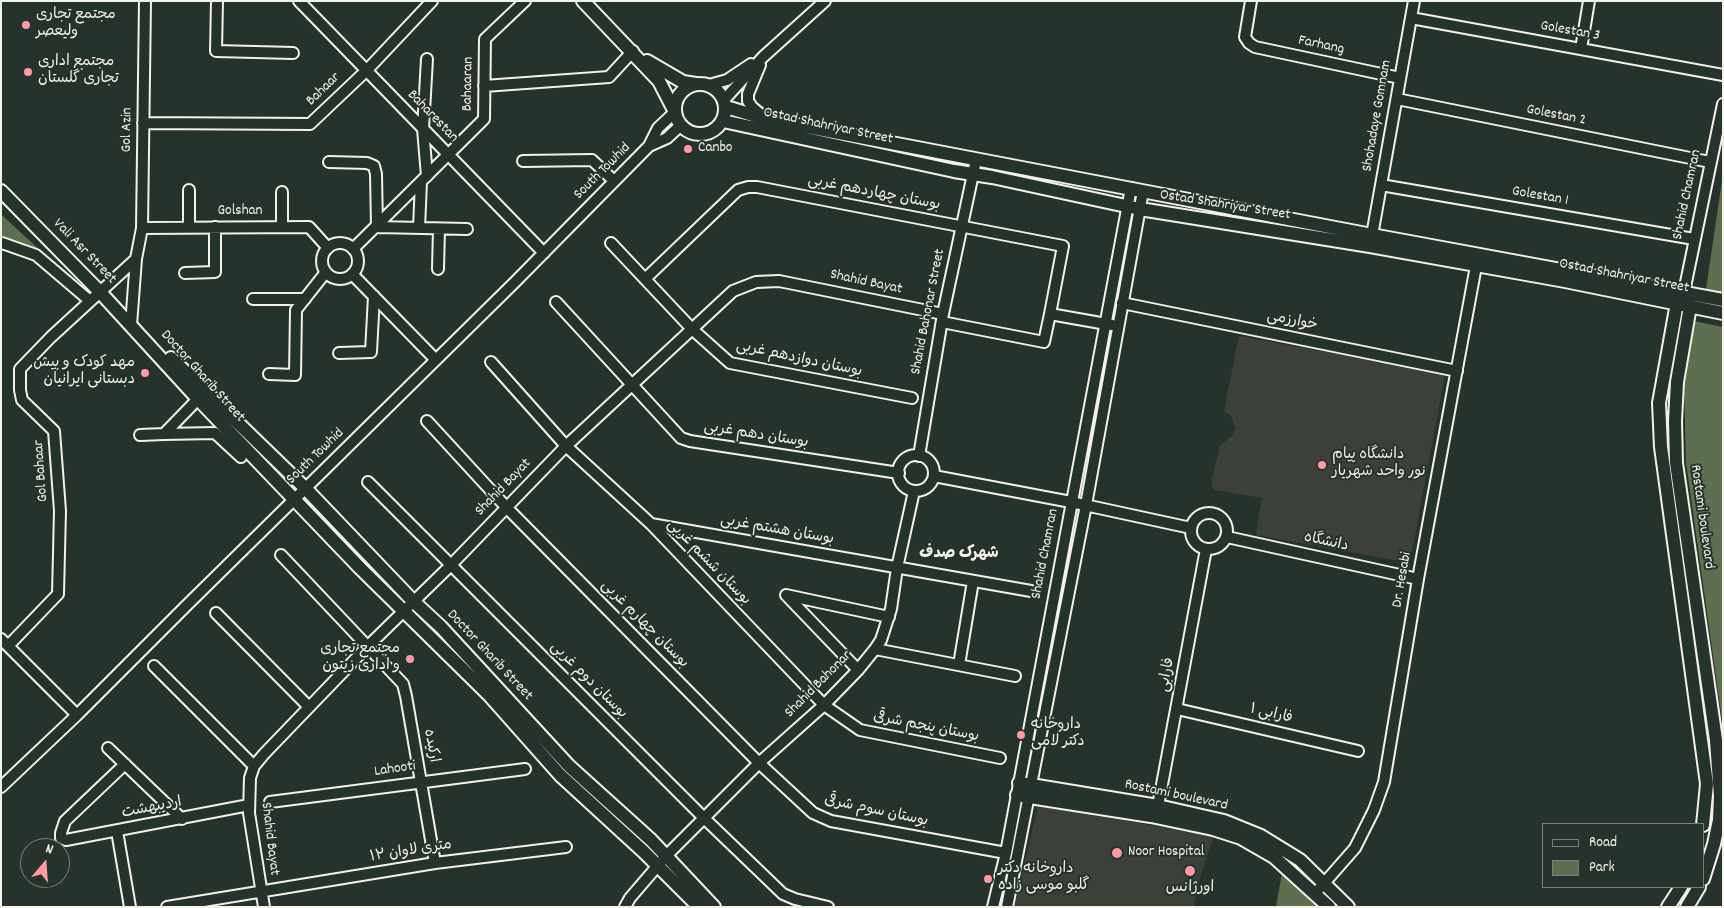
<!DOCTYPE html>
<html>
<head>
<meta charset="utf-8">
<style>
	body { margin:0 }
	#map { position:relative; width:1724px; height:908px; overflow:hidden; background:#26332d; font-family:Dekko,sans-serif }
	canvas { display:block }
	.frame { position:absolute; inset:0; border:2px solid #f4f1e8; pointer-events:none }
	.legend { position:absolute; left:1542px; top:823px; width:162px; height:65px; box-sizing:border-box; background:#26332d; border:1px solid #787f78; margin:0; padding:6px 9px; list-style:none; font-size:15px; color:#f4f1e8 }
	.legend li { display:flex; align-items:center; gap:10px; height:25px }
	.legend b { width:25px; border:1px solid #787f78 }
	.north { position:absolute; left:20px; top:838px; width:50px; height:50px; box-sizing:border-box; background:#26332d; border:1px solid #787f78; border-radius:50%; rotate:18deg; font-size:14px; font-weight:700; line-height:20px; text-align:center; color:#f4f1e8 }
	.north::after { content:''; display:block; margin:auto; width:18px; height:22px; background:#ff9aa2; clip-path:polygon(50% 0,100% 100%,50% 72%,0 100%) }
</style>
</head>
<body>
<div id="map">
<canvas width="1724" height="908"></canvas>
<div class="frame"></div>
<ul class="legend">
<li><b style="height:6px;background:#26332d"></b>Road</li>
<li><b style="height:14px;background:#5e6f51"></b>Park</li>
</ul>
<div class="north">N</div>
</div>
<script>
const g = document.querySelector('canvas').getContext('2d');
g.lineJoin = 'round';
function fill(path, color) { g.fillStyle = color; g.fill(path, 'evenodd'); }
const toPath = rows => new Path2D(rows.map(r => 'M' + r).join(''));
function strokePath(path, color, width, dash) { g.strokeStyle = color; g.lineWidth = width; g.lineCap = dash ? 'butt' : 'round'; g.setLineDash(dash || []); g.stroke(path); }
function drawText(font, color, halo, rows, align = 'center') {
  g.font = font + ' Dekko,"Playpen Sans Arabic",sans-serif'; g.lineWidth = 4; g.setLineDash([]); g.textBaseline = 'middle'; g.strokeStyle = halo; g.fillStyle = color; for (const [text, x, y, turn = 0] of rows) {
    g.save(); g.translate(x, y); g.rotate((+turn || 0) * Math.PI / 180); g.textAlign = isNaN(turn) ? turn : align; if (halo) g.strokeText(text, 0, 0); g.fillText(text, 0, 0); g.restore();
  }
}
fill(toPath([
	[1239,336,1445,374,1410,563,1256,535,1262,498,1214,490,1211,484,1220,445,1231,437,1236,428,1231,416,1224,411],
	[1038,806,1214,836,1202,871,1193,907,1014,907]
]), '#3b4139');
fill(toPath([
	[1723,174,1723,293,1706,289],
	[1,214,7,220,41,251,1,248],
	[1694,321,1723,327,1723,727,1686,462,1684,381],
	[1282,873,1317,907,1276,907]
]), '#5e6f51');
const minor = toPath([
	[217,1,216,51,293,53],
	[299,1,544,253],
	[1251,1,1245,37,1249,43,1255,47,1400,78],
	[1411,18,1723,75],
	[1581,49,1589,1],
	[760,65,748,94,748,101,752,107,764,117],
	[709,85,727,80,751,64],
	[484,86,609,77,633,51],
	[1397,99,1710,162],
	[724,100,763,57,825,1],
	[143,123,310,124,367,70,432,1],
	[649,146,667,138,681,125],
	[523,161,592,160,614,181],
	[329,162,367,163,374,166,376,174,377,227,467,229],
	[427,176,423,129,427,59],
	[1381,185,1694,239],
	[189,190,189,227],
	[282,227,282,192],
	[142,228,309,227,328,248],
	[419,228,421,182],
	[1371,241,1414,1],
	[2,243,36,255,90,301],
	[611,243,692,329,730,363,912,398],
	'322 261a18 18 0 1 1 36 0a18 18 0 1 1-36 0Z',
	[353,249,484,119,485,39,525,1],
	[438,269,439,229],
	[185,273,215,272,215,227],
	[352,274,436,360],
	[645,279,738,190,748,187,757,187,1063,246,1050,314,1112,325],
	[1684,292,1723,104],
	[253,299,305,299],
	[556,302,681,438,690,441,899,473],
	[1122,303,1457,371],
	[942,322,1044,342,1050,314],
	[131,325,136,259,142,228,145,1],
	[339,353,371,352,374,296],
	[491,362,566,446,651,524,824,705,860,730,1000,758],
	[269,374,295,375,296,310,326,272],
	[427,421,507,508,759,763,813,813,831,821,1006,853],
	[164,434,215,433,241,457],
	[140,435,164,434,198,399],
	'898 473a18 18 0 1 1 36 0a18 18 0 1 1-36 0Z',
	[919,456,943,314,976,160],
	[934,476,1071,502,1191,528],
	[368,482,704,818,783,894,795,899,828,907],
	'1191 531a18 18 0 1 1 36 0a18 18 0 1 1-36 0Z',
	[651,524,1031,591],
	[1227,537,1418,579],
	[281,555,403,684,406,696,435,863],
	[216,613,309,707],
	[1,639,77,715],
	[8,646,58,594,60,511,54,431,22,400,20,390,20,369,51,337,136,259],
	[875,649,1015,676],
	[959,665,973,581],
	[154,666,254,766],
	[858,670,786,595,889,617],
	[1177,709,1358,751],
	[108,748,182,819],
	[125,764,65,821,61,833,61,838,66,840,249,805],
	[1,787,77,715,187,605,515,282,649,146,658,128,675,112],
	[270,802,525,769],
	[1158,806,1206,549],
	[117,831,130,907],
	[1319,889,1355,848,1374,810,1384,782,1418,579,1476,266],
	[167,907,435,863,566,847],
	[264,907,249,813,250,778,254,766,264,754,367,647,450,566,566,446,733,291,756,282,779,281,943,314],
	[625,907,630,898,666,856,759,763,824,705,858,670,875,649,881,640,891,609,897,568,914,491],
	[993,907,1006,853,1131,188],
	[1007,907,1086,505,1143,191]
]);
const major = toPath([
	[583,1,659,81,675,112],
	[647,61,683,82,696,84],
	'675 109a25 25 0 1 1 50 0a25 25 0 1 1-50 0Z',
	[726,107,766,119,1372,235,1723,300],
	[723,121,954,171,992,177,1140,209,1370,246,1565,281,1723,313],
	[1,191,100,292,198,399,360,568,489,695,560,775,644,852,699,907],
	[1681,296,1677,303,1659,403,1661,447,1707,784,1703,825],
	[1687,298,1690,306,1677,382,1675,421,1676,463,1716,740,1720,796,1719,820,1714,844,1703,879],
	[171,358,306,489,413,601,441,627,569,766,651,840,714,907],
	[1019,783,1158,806,1224,821,1261,836,1300,860,1348,907],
	[1017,795,1151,816,1213,829,1241,838,1274,857,1329,907],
	[1668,907,1681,887],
	[1687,907,1699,887]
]);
strokePath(minor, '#f4f1e8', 14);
strokePath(major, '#f4f1e8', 16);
strokePath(minor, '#26332d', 10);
strokePath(major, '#26332d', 12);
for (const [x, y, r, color] of [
	[26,25,5,"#ff9aa2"],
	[28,72,5,"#ff9aa2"],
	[688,149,5,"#ff9aa2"],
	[145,373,5,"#ff9aa2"],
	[1322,465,5,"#ff9aa2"],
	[410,659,5,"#ff9aa2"],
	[1021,735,5,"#ff9aa2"],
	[1117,853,6,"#ff9aa2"],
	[1190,871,6,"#ff9aa2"],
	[988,879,5,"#ff9aa2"]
]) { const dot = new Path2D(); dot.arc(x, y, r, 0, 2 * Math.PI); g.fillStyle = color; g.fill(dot); strokePath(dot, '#26332d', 2); }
drawText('15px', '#f4f1e8', '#26332d', [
	["مجتمع تجاری",36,16],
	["ولیعصر",36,33],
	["مجتمع اداری",38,63],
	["تجاری گلستان",38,80],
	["Canbo",698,149],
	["مهد کودک و پیش",135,364,"right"],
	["دبستانی ایرانیان",135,381,"right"],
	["دانشگاه پیام",1332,456],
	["نور واحد شهریار",1332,473],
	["مجتمع تجاری",400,650,"right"],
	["و اداری زیتون",400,667,"right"],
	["داروخانه",1031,726],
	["دکتر لامی",1031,743],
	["Noor Hospital",1128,853],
	["داروخانه دکتر",998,870],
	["گلبو موسی زاده",998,887],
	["اورژانس",1190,889,"center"]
], 'left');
drawText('15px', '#f4f1e8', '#26332d', [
	["Golestan 3",1570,32,10],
	["Farhang",1321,46,12],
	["Bahaaran",469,84,-89],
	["Bahaar",324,90,-44],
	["Shohadaye Gomnam",1378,116,-80],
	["Golestan 2",1556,116,11],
	["Baharestan",432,117,46],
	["Ostad Shahriyar Street",828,127,12],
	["Gol Azin",128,130,-89],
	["South Towhid",603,172,-45],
	["بوستان چهاردهم غربی",874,194,11],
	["Shahid Chamran",1688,195,-78],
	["Golestan 1",1540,197,10],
	["Ostad Shahriyar Street",1225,206,9],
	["Golshan",240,212],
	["Vali Asr Street",84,252,46],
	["Ostad Shahriyar Street",1624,277,11],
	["Shahid Bayat",866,283,12],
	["Shahid Bahonar Street",929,312,-79],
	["خوارزمی",1292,322,11],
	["بوستان دوازدهم غربی",799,360,12],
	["Doctor Gharib Street",202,377,48],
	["بوستان دهم غربی",756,436,9],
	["South Towhid",316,457,-44],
	["Gol Bahaar",42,471,-94],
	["Shahid Bayat",504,488,-46],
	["Rostami boulevard",1701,517,82],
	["بوستان هشتم غربی",777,531,10],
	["دانشگاه",1326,543,12],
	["Shahid Chamran",1046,554,-79],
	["بوستان ششم غربی",708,563,46],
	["Dr. Hesabi",1403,580,-80],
	["بوستان چهارم غربی",644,625,45],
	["Doctor Gharib Street",489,656,47],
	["فارابی",1168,675,-80],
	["بوستان دوم غربی",588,681,45],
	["Shahid Bahonar",819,685,-45],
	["فارابی ۱",1271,715,13],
	["بوستان پنجم شرقی",926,728,11],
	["ارکیده",430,746,80],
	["Lahooti",395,770,-8],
	["Rostami boulevard",1176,796,12],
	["اردیبهشت",152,809,-11],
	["بوستان سوم شرقی",876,812,12],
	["Shahid Bayat",269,839,83],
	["۱۲ متری لاوان",411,852,-9]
]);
drawText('bold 16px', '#f4f1e8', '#26332d', [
	["شهرک صدف",959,555]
]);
</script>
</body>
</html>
